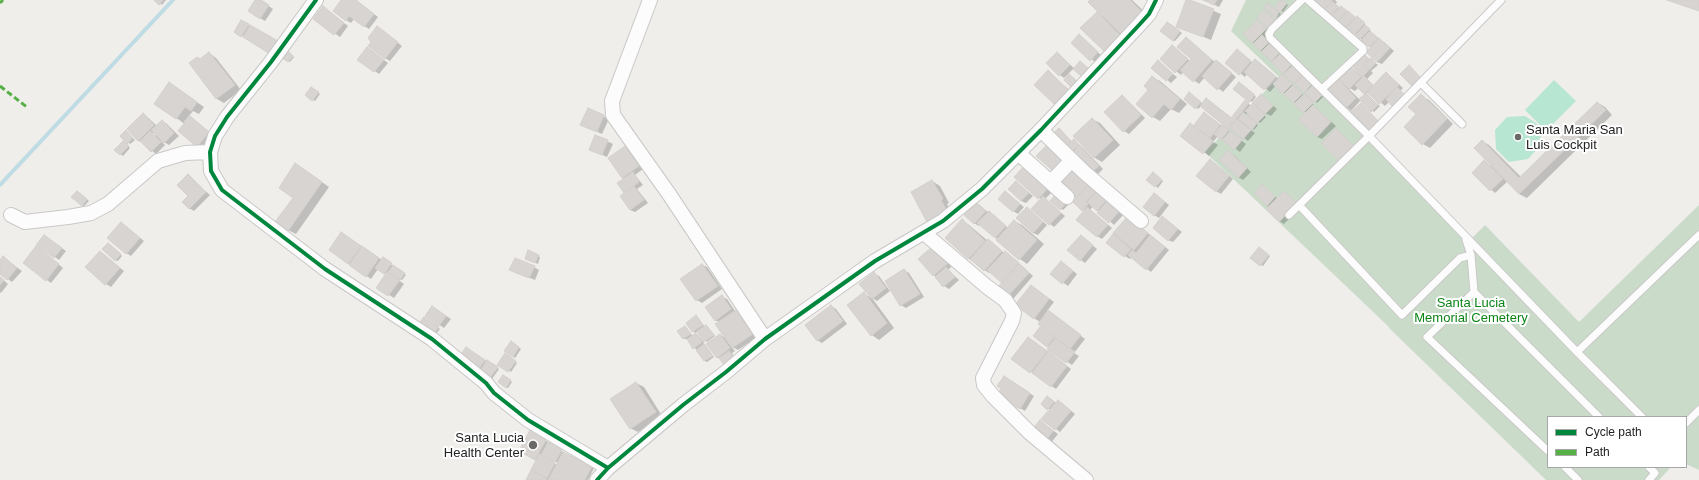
<!DOCTYPE html>
<html>
<head>
<meta charset="utf-8">
<style>
	body { margin:0 }
	#map { position:relative; width:1699px; height:480px; overflow:hidden; background:#f0eeeb; font-family:Arial,sans-serif }
	canvas { display:block }
	.legend { position:absolute; left:1547px; top:416px; width:140px; height:52px; box-sizing:border-box; background:#fff; border:1px solid #a7a7a7; margin:0; padding:5px 7px; list-style:none; font-size:12px; color:#222 }
	.legend li { display:flex; align-items:center; gap:8px; height:20px }
	.legend b { width:20px; border:1px solid #a7a7a7 }
</style>
</head>
<body>
<div id="map">
<canvas width="1699" height="480"></canvas>
<ul class="legend">
<li><b style="height:5px;background:#00873e"></b>Cycle path</li>
<li><b style="height:5px;background:#55b145"></b>Path</li>
</ul>
</div>
<script>
const g = document.querySelector('canvas').getContext('2d');
g.lineJoin = 'round';
function fill(path, color) { g.fillStyle = color; g.fill(path, 'evenodd'); }
const toPath = rows => new Path2D(rows.map(r => 'M' + r).join(''));
function strokePath(path, color, width, dash) { g.strokeStyle = color; g.lineWidth = width; g.lineCap = dash ? 'butt' : 'round'; g.setLineDash(dash || []); g.stroke(path); }
function drawText(font, color, halo, rows, align = 'center') {
  g.font = font + ' Arial,sans-serif'; g.lineWidth = 4; g.setLineDash([]); g.textBaseline = 'middle'; g.strokeStyle = halo; g.fillStyle = color; for (const [text, x, y, turn = 0] of rows) {
    g.save(); g.translate(x, y); g.rotate((+turn || 0) * Math.PI / 180); g.textAlign = isNaN(turn) ? turn : align; if (halo) g.strokeText(text, 0, 0); g.fillText(text, 0, 0); g.restore();
  }
}
fill(toPath([
	[1246,0,1301,0,1361,47,1320,85,1471,239,1485,225,1579,322,1699,205,1699,470,1686,464,1686,417,1548,417,1548,467,1671,467,1659,480,1546,480,1389,328,1389,327,1205,152,1279,77,1231,31]
]), '#cadbca');
fill(toPath([
	[1554,80,1576,101,1546,131,1525,110],
	[1525,116,1536,123,1540,128,1541,145,1528,159,1509,162,1496,149,1495,130,1507,117]
]), '#b7e6d2');
fill(toPath([
	[155,0,166,0,162,5],
	[257,0,260,0,273,9,265,21,260,18],
	[343,0,355,0,378,17,369,29,354,19,351,23,346,20],
	[1092,0,1132,0,1150,17,1130,38,1118,31,1124,38,1109,53,1104,50,1097,13,1104,17],
	[1187,0,1221,14,1211,40,1177,26],
	[1204,0,1223,0,1219,7],
	[1281,0,1288,5,1283,12,1276,7],
	[1316,0,1335,0,1337,2,1335,5,1340,9,1343,9,1356,18,1359,18,1371,31,1370,32,1379,40,1384,42,1394,51,1382,64,1377,62,1371,47,1340,22],
	[1270,6,1281,14,1278,18,1276,17],
	[328,11,348,26,340,37,315,19],
	[242,21,282,45,275,55,235,32],
	[1257,21,1270,32,1265,38,1325,95,1317,103,1252,42],
	[1170,24,1182,33,1175,41,1173,40],
	[378,27,402,46,390,61,385,58,373,41],
	[1080,36,1102,56,1096,63,1073,43],
	[1186,39,1215,62,1217,61,1221,64,1236,77,1223,92,1205,77,1199,84,1183,72,1181,75,1161,59,1173,46,1190,61,1192,59],
	[372,51,388,63,379,74,359,59],
	[209,53,216,58,241,90,224,103,217,99,190,64,201,60],
	[289,53,294,57,290,62,288,61],
	[1057,53,1075,69,1083,64,1089,70,1084,76,1074,68,1064,78,1060,75],
	[1242,54,1253,63,1255,60,1260,63,1279,79,1284,77,1314,105,1313,106,1336,126,1322,139,1317,137,1306,113,1276,85,1270,92,1247,74,1245,77,1227,63],
	[1363,54,1378,65,1371,71,1373,73,1367,79,1374,86,1387,73,1403,88,1400,91,1406,96,1395,106,1389,102,1385,106,1368,92,1366,94,1380,106,1374,112,1361,100,1351,111,1328,91,1338,81,1346,85,1341,79,1351,69,1360,74,1352,65],
	[1359,61,1366,65,1370,69,1358,63],
	[1359,74,1365,77,1363,79],
	[1346,86,1355,91,1359,87,1366,94,1360,100],
	[1158,62,1177,77,1171,83,1152,68],
	[1409,67,1425,81,1418,88,1402,74],
	[1048,72,1073,93,1060,106,1036,85],
	[1152,77,1160,81,1187,104,1179,113,1171,109,1160,121,1153,117,1150,89],
	[169,83,204,107,199,114,193,111,184,122,186,123,191,117,214,136,202,149,197,146,185,124,156,104],
	[1241,85,1256,97,1252,102,1250,101],
	[314,89,320,94,315,101,313,100],
	[1191,95,1203,104,1207,99,1211,102,1232,118,1245,102,1252,106,1253,104,1259,107,1261,95,1277,109,1271,116,1261,111,1266,117,1260,123,1248,112,1246,115,1258,125,1254,130,1249,127,1248,128,1255,133,1248,141,1201,106,1198,109,1185,99],
	[1122,96,1126,99,1145,118,1129,134,1124,131,1105,112],
	[1421,96,1429,100,1453,124,1430,148,1423,144,1418,114],
	[1598,103,1605,107,1612,115,1527,198,1519,194,1508,181,1495,193,1473,173,1484,162,1491,166,1482,141,1489,145,1521,177],
	[1361,105,1383,125,1374,133],
	[588,109,609,119,602,134,586,127],
	[144,114,157,126,162,121,167,124,179,136,169,145,160,140,165,145,156,154,138,140],
	[154,132,159,137,152,134],
	[1209,116,1246,144,1240,152,1218,136,1213,142,1218,145,1209,156,1182,136,1191,125,1199,130],
	[1092,119,1100,123,1120,145,1102,162,1095,158,1074,136],
	[1336,130,1358,149,1339,160],
	[1061,131,1072,142,1076,142,1084,149,1103,169,1098,174,1093,171,1068,146,1066,148],
	[128,133,135,140,130,144,121,136],
	[596,136,613,144,607,157,595,152],
	[125,143,130,148,123,156,116,150],
	[625,147,630,150,643,169,635,175,643,185,637,189,648,203,635,212,630,210,626,193,624,192,625,179,622,177],
	[1233,154,1251,172,1243,180,1238,177],
	[1215,163,1233,179,1221,194,1216,191],
	[303,169,329,187,296,234,288,230,294,197],
	[1072,171,1124,214,1114,225,1093,206,1090,210,1112,228,1102,239,1097,236,1078,198,1061,183],
	[1155,174,1163,181,1158,188,1148,179],
	[188,176,210,195,194,211,189,208],
	[1016,177,1054,190,1045,199,1065,216,1054,227,1050,224,1041,199],
	[932,181,940,186,949,203,947,204,953,215,935,225,928,221],
	[1016,182,1033,196,1026,203,1021,201],
	[1262,186,1278,199,1284,192,1301,207,1284,224,1279,221,1267,205],
	[1005,192,1024,207,1018,214,1013,211],
	[79,193,89,201,84,206,82,205],
	[1155,194,1169,205,1159,218,1154,215],
	[1058,196,1068,205,1063,210,1051,201],
	[977,203,988,212,994,215,1008,228,1014,221,1022,225,1044,244,1027,264,1020,259,980,224,979,226,974,223],
	[1027,208,1047,225,1038,235,1033,233],
	[1128,217,1169,250,1151,272,1132,257,1130,259,1125,256,1108,242],
	[1163,218,1182,232,1173,242,1168,240],
	[962,220,969,225,988,241,989,240,993,243,1004,253,1005,252,1010,255,1033,276,1013,299,1008,296,1004,283,991,271,989,273,969,259,946,238],
	[121,223,144,241,131,256,126,253],
	[346,236,382,260,385,260,406,275,402,280,397,277,396,278,404,284,394,298,377,287,386,274,378,269,371,279,330,250],
	[389,271,396,277,396,278,388,273],
	[1081,236,1097,249,1085,263,1081,260],
	[49,239,66,251,59,260,55,257],
	[110,245,122,256,118,261,115,260],
	[933,247,952,266,948,270,959,280,949,289,944,286,934,275],
	[1261,249,1270,256,1263,266,1261,265],
	[41,250,63,268,51,283,24,263],
	[100,252,124,271,111,287,106,284],
	[538,256,540,257,538,264,528,259],
	[4,258,22,271,12,282,0,273,0,262],
	[702,265,707,267,722,289,702,303,697,300,682,279],
	[1066,265,1077,274,1068,286,1051,274],
	[534,267,539,270,535,280,515,272],
	[904,270,909,273,924,297,906,308,901,305,886,282],
	[874,274,879,276,890,291,877,301,872,298,894,328,879,340,872,335,864,294,872,298],
	[0,277,8,284,1,293,0,292],
	[1036,289,1054,302,1047,311,1085,339,1074,353,1079,356,1072,365,1048,349,1050,347,1048,346,1045,331,1064,344,1040,322,1034,318],
	[722,297,727,299,735,311,741,314,757,337,738,350,731,346,735,351,732,353,736,360,721,360,717,357,720,335,727,339,719,322,715,320],
	[831,306,836,309,847,324,822,343,817,340],
	[437,310,451,319,444,328,426,316],
	[697,317,705,327,708,327,715,336,707,342,698,331,695,333,693,331],
	[424,318,440,329,437,333,421,322],
	[685,327,693,336,696,334,698,335,704,343,703,344,706,346,714,357,707,362,705,361,688,339,684,339,679,331],
	[1033,341,1071,369,1056,389,1031,372],
	[511,342,521,349,515,358,505,351],
	[471,351,499,369,492,379,479,369],
	[505,355,517,363,511,372,499,364],
	[503,376,512,382,508,388,499,382],
	[1009,380,1034,396,1025,411,1020,408],
	[636,383,644,387,662,416,638,432,630,428],
	[1050,398,1056,403,1058,401,1063,404,1075,414,1060,432,1043,419,1050,410,1042,404],
	[1040,421,1058,434,1050,444,1045,441],
	[531,431,566,454,594,468,588,480,527,480,537,460,520,450],
	[541,454,558,463,557,465,540,456]
]), '#0003');
strokePath(toPath([
	[0,185,173,0]
]), '#bfdbe3', 4);
const building = toPath([
	[154,0,163,0,159,5,154,0],
	[255,0,261,0,269,5,260,19,248,11,255,0],
	[341,0,356,0,374,14,364,27,349,16,346,21,333,11,341,0],
	[1090,0,1130,0,1143,13,1122,35,1088,2,1090,0],
	[1186,0,1190,0,1214,9,1203,37,1176,27,1186,0],
	[1203,0,1217,0,1214,5,1203,0],
	[1280,0,1287,3,1280,12,1275,8,1280,0],
	[1314,0,1332,0,1324,10,1314,0],
	[1667,0,1699,0,1699,11,1667,0],
	[1332,1,1339,7,1331,16,1324,10,1332,1],
	[1267,3,1279,12,1276,18,1264,8,1267,3],
	[323,6,344,23,334,35,313,19,323,6],
	[1341,6,1347,11,1338,21,1332,16,1341,6],
	[1264,10,1275,20,1267,28,1257,17,1264,10],
	[1348,11,1355,17,1345,28,1338,22,1348,11],
	[1097,12,1120,35,1104,51,1080,28,1097,12],
	[1357,16,1365,23,1354,35,1346,28,1357,16],
	[241,20,249,24,241,37,234,32,241,20],
	[1257,20,1266,29,1252,43,1243,34,1257,20],
	[1167,22,1180,31,1173,41,1160,31,1167,22],
	[250,25,278,41,270,54,243,37,250,25],
	[1365,25,1370,29,1360,39,1356,35,1365,25],
	[377,26,398,42,385,59,368,46,371,42,368,38,377,26],
	[1370,31,1378,38,1369,47,1361,40,1370,31],
	[1079,34,1098,52,1090,61,1071,43,1079,34],
	[1262,35,1269,42,1260,51,1253,44,1262,35],
	[1186,37,1212,60,1193,82,1180,70,1191,59,1177,47,1186,37],
	[1379,38,1390,48,1377,62,1366,52,1379,38],
	[1271,42,1281,51,1271,61,1261,52,1271,42],
	[1172,45,1188,59,1175,73,1160,59,1172,45],
	[367,47,384,60,374,72,357,60,367,47],
	[1237,49,1251,61,1239,75,1225,63,1237,49],
	[287,50,293,56,288,62,281,57,287,50],
	[209,52,235,85,216,99,189,63,197,57,200,59,209,52],
	[1057,52,1070,65,1059,76,1046,63,1057,52],
	[1281,53,1292,64,1283,74,1271,62,1281,53],
	[1363,53,1369,59,1363,64,1369,70,1362,77,1351,65,1363,53],
	[1371,58,1376,63,1369,70,1364,64,1371,58],
	[1255,59,1276,77,1264,90,1244,72,1255,59],
	[1158,60,1173,74,1166,81,1151,68,1158,60],
	[1216,60,1232,73,1217,90,1202,76,1216,60],
	[1080,61,1088,68,1081,76,1073,69,1080,61],
	[1294,64,1304,74,1294,84,1284,74,1294,64],
	[1409,65,1421,78,1412,86,1400,74,1409,65],
	[1351,67,1361,77,1349,89,1339,79,1351,67],
	[1048,70,1068,90,1054,104,1034,85,1048,70],
	[1386,72,1399,85,1379,104,1367,92,1386,72],
	[1069,74,1077,81,1071,87,1064,80,1069,74],
	[1282,74,1292,84,1282,94,1273,84,1282,74],
	[1303,75,1312,84,1304,93,1295,84,1303,75],
	[1152,76,1180,99,1171,110,1164,104,1152,118,1136,104,1148,90,1144,86,1152,76],
	[1364,76,1373,85,1364,94,1355,85,1364,76],
	[1338,79,1356,98,1345,109,1327,91,1338,79],
	[169,82,197,102,191,111,185,107,176,119,154,104,169,82],
	[1239,82,1255,95,1249,102,1233,89,1239,82],
	[1314,84,1324,93,1314,103,1305,93,1314,84],
	[1293,85,1302,94,1293,103,1284,94,1293,85],
	[311,87,319,92,312,101,305,95,311,87],
	[1397,87,1404,94,1392,106,1386,99,1397,87],
	[1189,92,1201,102,1195,109,1184,99,1189,92],
	[1366,93,1378,105,1371,112,1359,99,1366,93],
	[1261,94,1273,106,1265,114,1253,102,1261,94],
	[1304,94,1313,103,1303,113,1294,104,1304,94],
	[1421,94,1447,119,1422,145,1404,127,1416,114,1408,107,1421,94],
	[1122,95,1141,115,1123,132,1104,112,1122,95],
	[1206,98,1231,118,1245,100,1249,103,1228,129,1200,106,1206,98],
	[1597,102,1606,110,1519,194,1474,148,1482,140,1519,178,1597,102],
	[1253,103,1265,115,1257,123,1245,111,1253,103],
	[1361,103,1379,122,1369,131,1350,113,1361,103],
	[1313,105,1331,122,1317,137,1298,120,1313,105],
	[588,108,604,115,597,132,580,125,588,108],
	[1204,112,1220,125,1210,138,1194,125,1204,112],
	[1243,112,1257,123,1252,130,1238,119,1243,112],
	[143,113,154,125,138,141,127,129,143,113],
	[190,116,209,132,197,147,178,131,190,116],
	[1092,118,1113,140,1094,158,1073,136,1092,118],
	[1237,119,1251,130,1243,139,1229,128,1237,119],
	[162,120,174,133,164,143,151,130,162,120],
	[1190,123,1213,141,1203,154,1180,136,1190,123],
	[1222,125,1229,130,1221,140,1214,134,1222,125],
	[1059,128,1071,141,1063,148,1051,135,1059,128],
	[1336,128,1354,146,1339,161,1321,143,1336,128],
	[126,130,133,138,127,144,120,136,126,130],
	[150,131,161,142,151,152,140,141,150,131],
	[1230,131,1242,140,1234,150,1222,140,1230,131],
	[595,135,608,140,602,155,589,150,595,135],
	[1074,139,1079,145,1072,151,1066,146,1074,139],
	[123,141,129,146,120,155,114,150,123,141],
	[1049,143,1065,159,1053,171,1036,156,1049,143],
	[1079,145,1099,166,1092,172,1073,152,1079,145],
	[625,146,639,166,622,178,608,158,625,146],
	[1228,150,1247,168,1238,178,1219,160,1228,150],
	[1210,159,1229,176,1216,192,1196,176,1210,159],
	[1484,160,1503,179,1490,191,1472,173,1484,160],
	[295,163,322,182,288,231,275,222,293,198,279,188,295,163],
	[1026,164,1050,186,1038,199,1014,177,1026,164],
	[1072,170,1088,184,1076,198,1060,183,1072,170],
	[633,172,639,182,624,193,617,183,633,172],
	[1153,172,1162,180,1155,187,1146,180,1153,172],
	[188,174,206,192,189,209,182,202,188,196,177,185,188,174],
	[932,180,943,199,941,200,947,211,927,222,911,192,932,180],
	[1016,181,1029,193,1021,201,1008,189,1016,181],
	[1089,184,1096,191,1086,202,1088,204,1082,211,1073,202,1089,184],
	[1262,184,1275,197,1267,206,1254,193,1262,184],
	[634,186,644,200,630,210,620,196,634,186],
	[1098,190,1107,199,1097,211,1087,202,1098,190],
	[77,191,87,199,82,206,71,197,77,191],
	[1005,191,1020,204,1013,212,998,199,1005,191],
	[1284,191,1297,203,1279,222,1266,209,1284,191],
	[1154,193,1165,202,1154,216,1143,207,1154,193],
	[1056,194,1066,203,1060,210,1050,201,1056,194],
	[1043,196,1061,213,1049,225,1031,209,1043,196],
	[1108,200,1120,210,1109,223,1097,213,1108,200],
	[976,202,986,211,974,224,964,215,976,202],
	[1027,207,1043,222,1033,233,1016,218,1027,207],
	[1087,207,1108,225,1097,237,1076,220,1087,207],
	[989,211,1006,226,995,238,977,223,989,211],
	[1128,216,1148,233,1134,250,1113,233,1128,216],
	[1162,216,1178,229,1168,241,1153,228,1162,216],
	[962,219,985,241,968,259,945,238,962,219],
	[1014,220,1037,240,1019,260,996,240,1014,220],
	[121,222,140,238,126,254,107,238,121,222],
	[341,232,361,246,348,264,329,250,341,232],
	[1113,234,1131,249,1124,257,1106,243,1113,234],
	[44,235,62,248,54,258,36,245,44,235],
	[1081,235,1093,245,1080,261,1067,250,1081,235],
	[1150,235,1165,247,1146,270,1128,255,1132,250,1136,253,1150,235],
	[988,239,1002,251,984,271,970,259,988,239],
	[108,243,121,254,115,261,102,249,108,243],
	[36,246,59,264,46,281,23,263,36,246],
	[362,246,379,258,366,277,349,265,362,246],
	[933,246,948,263,933,276,918,259,933,246],
	[1259,247,1269,255,1260,266,1250,258,1259,247],
	[528,250,539,255,535,263,525,259,528,250],
	[100,251,120,268,105,285,85,267,100,251],
	[1005,251,1019,263,1002,283,987,270,1005,251],
	[3,256,17,268,7,280,0,274,0,260,3,256],
	[383,257,392,263,384,274,375,268,383,257],
	[515,258,535,266,529,278,509,270,515,258],
	[1061,261,1073,271,1062,284,1050,274,1061,261],
	[702,264,718,286,696,301,680,279,702,264],
	[1019,264,1029,273,1007,297,997,288,1019,264],
	[393,265,405,273,400,280,388,272,393,265],
	[946,267,955,277,943,287,935,277,946,267],
	[904,269,920,294,900,306,885,281,904,269],
	[387,272,400,280,388,296,376,288,387,272],
	[874,272,886,288,872,299,859,284,874,272],
	[0,277,4,280,0,285,0,277],
	[1031,285,1049,299,1034,319,1015,305,1031,285],
	[864,292,887,323,871,336,847,305,864,292],
	[722,295,731,309,715,321,705,307,722,295],
	[831,305,843,321,817,341,805,325,831,305],
	[432,306,446,316,439,326,425,316,432,306],
	[736,310,753,334,732,348,715,324,736,310],
	[1048,310,1081,335,1070,349,1038,324,1048,310],
	[696,315,703,325,692,332,686,323,696,315],
	[424,317,439,327,435,332,420,322,424,317],
	[706,325,714,335,704,342,697,331,706,325],
	[685,326,691,334,683,339,677,331,685,326],
	[1040,327,1054,337,1047,347,1033,336,1040,327],
	[696,333,702,342,693,349,687,339,696,333],
	[720,334,730,348,717,358,706,344,720,334],
	[1028,337,1047,351,1030,373,1011,359,1028,337],
	[1055,338,1075,352,1066,363,1047,349,1055,338],
	[511,341,519,347,513,357,504,351,511,341],
	[704,344,713,356,704,361,696,350,704,344],
	[466,347,485,360,478,370,459,357,466,347],
	[729,351,735,359,725,366,719,358,729,351],
	[1048,351,1067,366,1051,387,1032,373,1048,351],
	[505,353,516,361,508,372,497,365,505,353],
	[487,360,498,367,489,379,479,372,487,360],
	[503,375,511,380,506,388,498,382,503,375],
	[1004,376,1030,393,1020,409,997,395,1001,389,997,386,1004,376],
	[636,382,656,412,630,429,610,399,636,382],
	[1047,396,1054,402,1047,410,1041,404,1047,396],
	[1058,400,1071,411,1055,430,1041,419,1058,400],
	[1040,420,1053,431,1045,442,1031,431,1040,420],
	[530,430,546,440,535,460,519,451,530,430],
	[548,442,562,450,555,462,541,455,548,442],
	[563,452,592,466,585,480,548,480,563,452],
	[539,454,555,463,547,478,531,470,539,454],
	[531,470,547,479,547,480,526,480,531,470]
]);
fill(building, '#d7d4d2');
strokePath(building, '#d3d0cc', 1);
const lane = toPath([
	[1302,0,1272,29,1269,34,1270,38,1369,136,1577,352,1642,417],
	[1308,0,1363,48,1363,51,1322,89],
	[1421,83,1462,124],
	[1299,205,1402,315,1460,258,1471,255],
	[1289,215,1369,136,1501,0],
	[1466,240,1471,255,1474,292,1599,417],
	[1474,292,1427,337,1548,451],
	[1577,352,1699,235],
	[1686,423,1699,410],
	[1565,467,1578,480],
	[1649,467,1655,473,1649,480]
]);
const street = toPath([
	[316,0,271,62,227,117,215,136,210,152,211,171,222,190,325,269,432,339,486,383,494,393,528,420,608,468],
	[650,0,612,101,613,115,669,194,765,339],
	[1041,130,1084,172,1141,221],
	[1018,153,1067,197],
	[1051,182,1072,160],
	[11,215,25,222,68,217,91,213,108,204,158,161,185,153,210,152],
	[924,233,986,286,1005,300,1014,313,1012,321,983,378,984,385,993,396,1030,433,1086,480],
	[597,480,608,468,683,405,726,372,765,339,875,261,943,221,982,189,1041,130,1140,24,1149,14,1156,0]
]);
strokePath(lane, '#c9c8c7', 9);
strokePath(street, '#c9c8c7', 16);
strokePath(lane, '#fdfcfc', 7);
strokePath(street, '#fdfcfc', 14);
strokePath(toPath([
	[0,3,3,0],
	[0,86,28,108]
]), '#55b145', 3, [6, 3]);
strokePath(toPath([
	[316,0,271,62,227,117,215,136,210,152,211,171,222,190,325,269,432,339,486,383,494,393,528,420,608,468],
	[597,480,608,468,683,405,726,372,765,339,875,261,943,221,982,189,1041,130,1140,24,1149,14,1156,0]
]), '#00873e', 4);
for (const [x, y, r, color] of [
	[1518,137,4,"#6a6968"],
	[533,445,5,"#6a6968"]
]) { const dot = new Path2D(); dot.arc(x, y, r, 0, 2 * Math.PI); g.fillStyle = color; g.fill(dot); strokePath(dot, '#fff', 1.5); }
drawText('13px', '#222', '#fff', [
	["Santa Maria San",1526,130],
	["Luis Cockpit",1526,145],
	["Santa Lucia",524,438,"right"],
	["Health Center",524,453,"right"]
], 'left');
drawText('13px', '#0c8416', '#fff', [
	["Santa Lucia",1471,303],
	["Memorial Cemetery",1471,318]
]);
</script>
</body>
</html>
